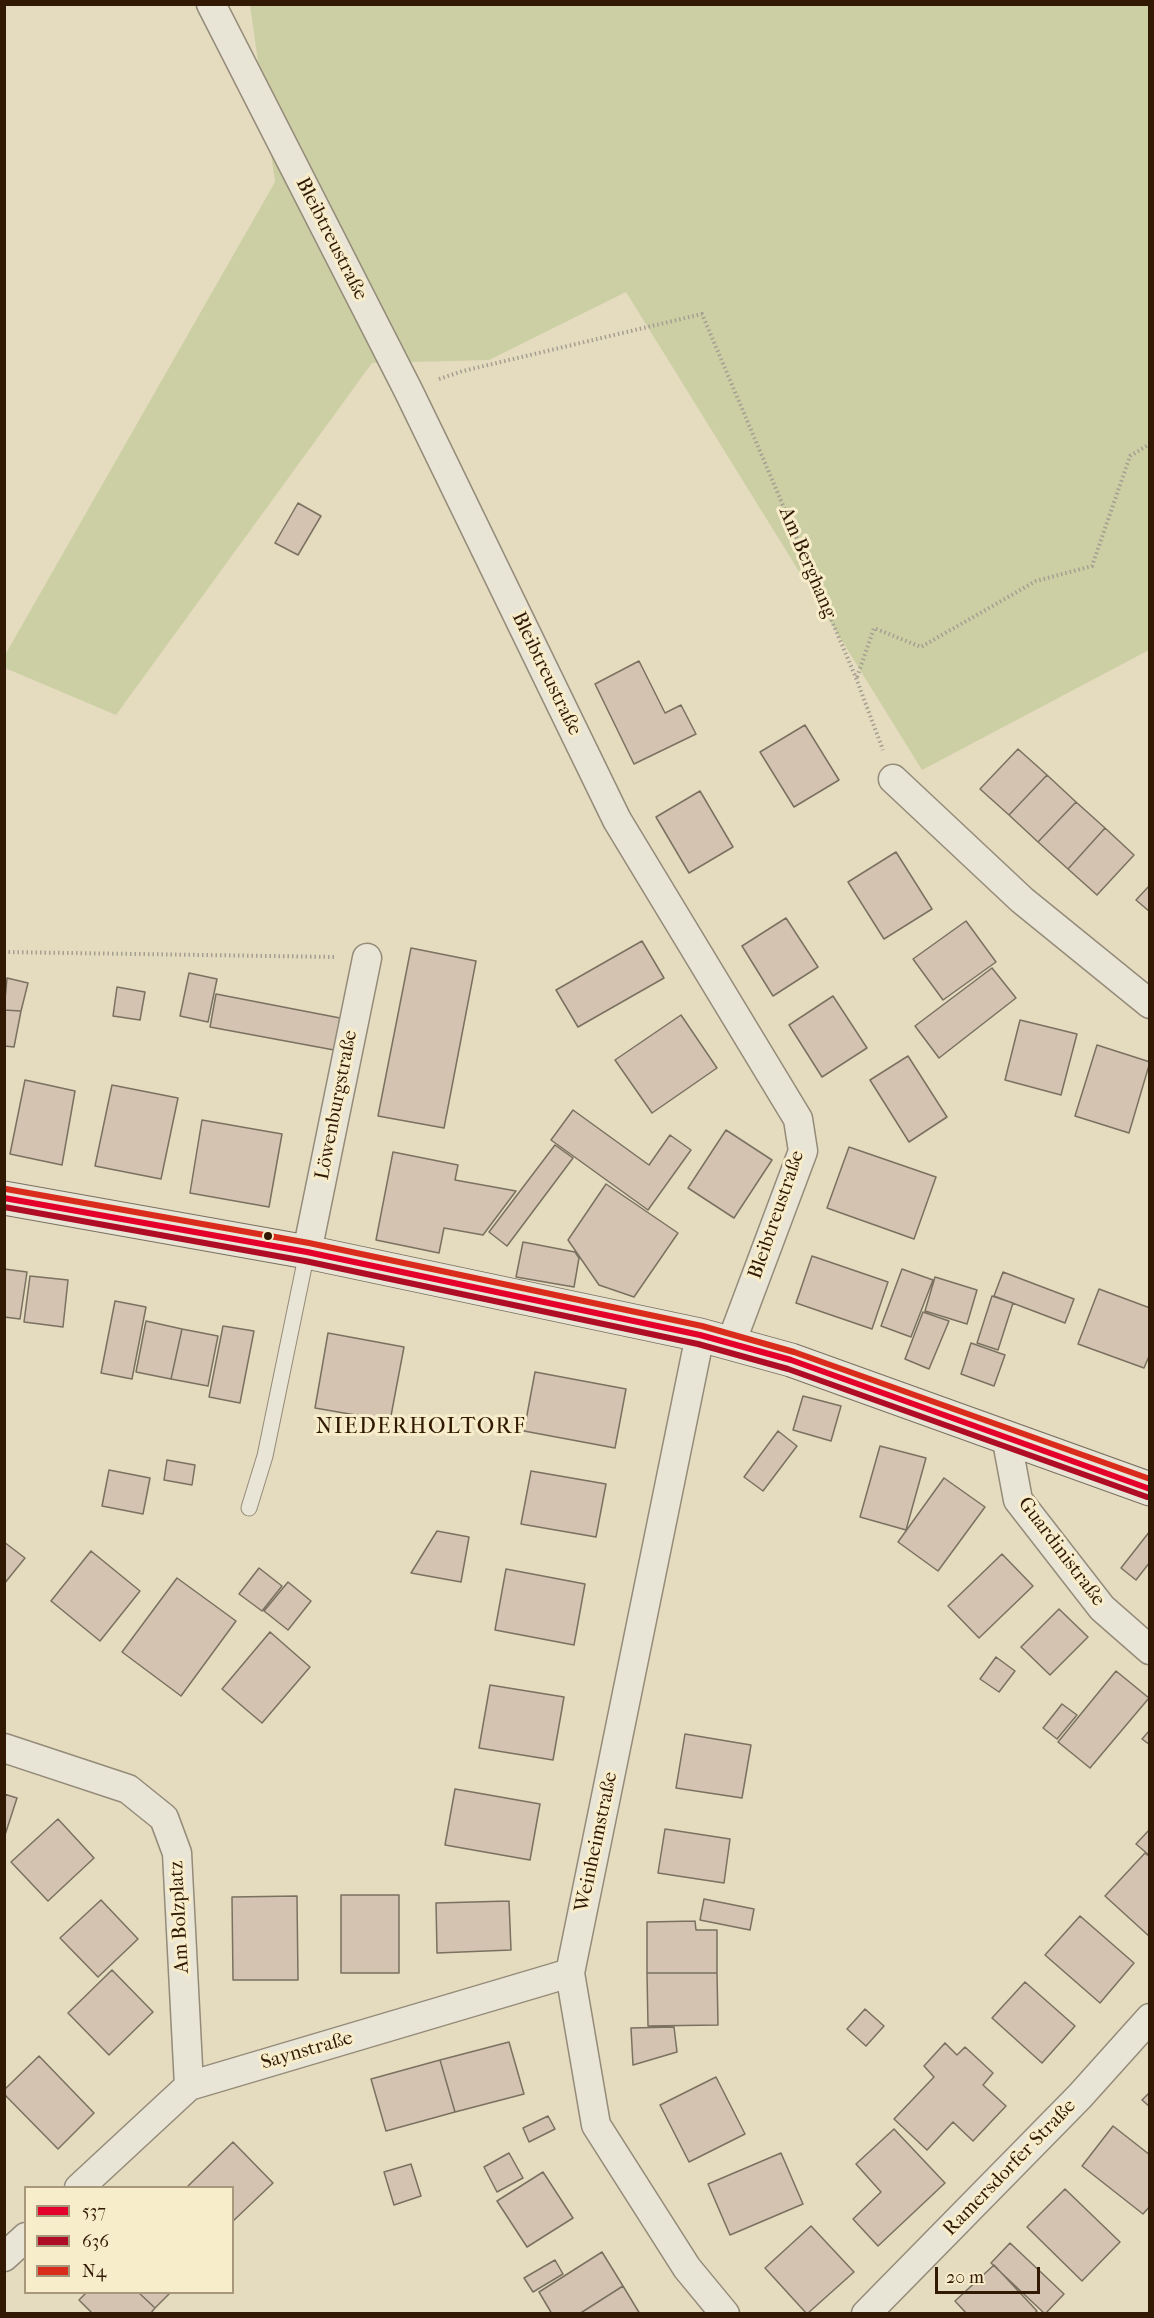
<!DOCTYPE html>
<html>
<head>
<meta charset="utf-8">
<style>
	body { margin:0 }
	#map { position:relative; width:1154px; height:2318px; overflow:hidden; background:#e5dbbf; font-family:"IM FELL French Canon",serif }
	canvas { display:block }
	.frame { position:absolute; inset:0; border:6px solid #311904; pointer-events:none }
	.legend { position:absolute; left:24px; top:2186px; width:210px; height:108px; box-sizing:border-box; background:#f8edcb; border:2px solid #a8987b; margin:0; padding:8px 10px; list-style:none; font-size:18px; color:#311904 }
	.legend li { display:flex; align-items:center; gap:12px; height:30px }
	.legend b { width:30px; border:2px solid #a8987b }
	.scale { position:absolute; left:935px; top:2267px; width:105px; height:27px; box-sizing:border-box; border:3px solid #311904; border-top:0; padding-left:8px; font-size:18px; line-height:21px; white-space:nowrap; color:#311904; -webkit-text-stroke:4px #f8edcb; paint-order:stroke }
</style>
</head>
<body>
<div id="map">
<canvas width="1154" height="2318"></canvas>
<div class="frame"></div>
<ul class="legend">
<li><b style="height:8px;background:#e4002b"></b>537</li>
<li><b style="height:8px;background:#af0d25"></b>636</li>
<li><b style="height:8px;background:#da2c1c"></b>N4</li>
</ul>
<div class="scale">20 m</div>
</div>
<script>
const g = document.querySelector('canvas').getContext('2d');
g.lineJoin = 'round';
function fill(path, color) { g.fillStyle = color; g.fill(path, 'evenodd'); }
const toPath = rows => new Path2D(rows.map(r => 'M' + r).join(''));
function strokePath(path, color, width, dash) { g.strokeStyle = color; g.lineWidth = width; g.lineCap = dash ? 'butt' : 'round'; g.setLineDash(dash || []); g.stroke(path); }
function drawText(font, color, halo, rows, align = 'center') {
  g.font = font + ' "IM FELL French Canon",serif'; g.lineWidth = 6; g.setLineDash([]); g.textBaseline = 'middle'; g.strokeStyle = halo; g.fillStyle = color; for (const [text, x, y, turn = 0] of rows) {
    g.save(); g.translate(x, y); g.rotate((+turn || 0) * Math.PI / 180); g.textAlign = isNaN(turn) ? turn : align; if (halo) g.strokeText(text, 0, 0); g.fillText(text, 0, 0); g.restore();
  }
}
fill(toPath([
	[250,5,1149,5,1149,650,922,770,626,292,489,360,372,363,116,715,5,668,5,655,275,182]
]), '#cccfa4');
const building = toPath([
	[298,503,321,516,298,555,275,543,298,503],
	[639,661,665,713,681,705,696,734,634,764,595,684,639,661],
	[805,725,839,780,794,807,760,752,805,725],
	[1018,749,1047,775,1009,815,980,789,1018,749],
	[1047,775,1076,802,1038,842,1009,815,1047,775],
	[700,791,733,847,689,873,656,817,700,791],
	[1076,802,1105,828,1068,869,1038,842,1076,802],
	[1105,828,1134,855,1097,895,1068,869,1105,828],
	[896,852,932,909,884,939,848,882,896,852],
	[1150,885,1150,912,1136,900,1150,885],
	[786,918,818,967,773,996,742,946,786,918],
	[966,921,996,962,943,1000,913,959,966,921],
	[642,941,664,978,578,1027,556,990,642,941],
	[411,948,476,961,444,1128,378,1116,411,948],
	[992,968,1016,998,939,1058,915,1026,992,968],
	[189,973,217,979,208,1022,180,1016,189,973],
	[7,978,28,983,21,1011,4,1010,7,978],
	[117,987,145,992,140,1020,113,1016,117,987],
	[216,994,340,1018,334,1050,210,1027,216,994],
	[833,996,867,1048,822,1077,789,1025,833,996],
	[4,1010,21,1011,14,1047,4,1046,4,1010],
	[681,1015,717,1068,652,1113,615,1060,681,1015],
	[1020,1020,1077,1034,1061,1095,1005,1080,1020,1020],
	[1097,1045,1150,1062,1129,1133,1075,1116,1097,1045],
	[908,1056,947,1117,909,1142,870,1080,908,1056],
	[25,1080,75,1091,62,1165,10,1154,25,1080],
	[112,1085,178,1098,161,1179,95,1166,112,1085],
	[573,1110,649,1165,670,1135,691,1150,648,1210,551,1140,573,1110],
	[202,1120,282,1134,269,1207,190,1193,202,1120],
	[726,1130,772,1160,734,1218,688,1188,726,1130],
	[555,1145,573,1158,507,1246,489,1232,555,1145],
	[849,1147,936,1177,914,1239,827,1208,849,1147],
	[393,1152,458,1165,455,1180,516,1191,483,1235,444,1228,439,1253,376,1240,393,1152],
	[606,1184,678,1233,634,1297,599,1285,568,1240,606,1184],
	[523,1242,575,1252,579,1258,574,1287,516,1277,523,1242],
	[812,1256,888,1282,872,1329,796,1303,812,1256],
	[4,1269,27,1272,20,1319,4,1317,4,1269],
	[902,1269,933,1280,911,1337,881,1326,902,1269],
	[1003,1272,1074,1299,1065,1323,994,1296,1003,1272],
	[30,1276,68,1280,63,1327,24,1322,30,1276],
	[935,1277,977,1290,967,1324,925,1311,935,1277],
	[1099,1289,1150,1308,1150,1354,1144,1368,1078,1344,1099,1289],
	[992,1296,1013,1303,998,1350,977,1343,992,1296],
	[115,1301,146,1307,132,1379,101,1373,115,1301],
	[923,1312,949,1321,929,1369,905,1359,923,1312],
	[146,1321,182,1329,171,1379,136,1372,146,1321],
	[223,1326,254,1331,240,1403,209,1397,223,1326],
	[182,1329,218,1336,208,1386,171,1379,182,1329],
	[328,1333,404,1347,390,1421,315,1408,328,1333],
	[971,1343,1005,1355,994,1386,961,1374,971,1343],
	[535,1372,626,1389,615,1448,524,1431,535,1372],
	[803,1396,841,1406,831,1441,793,1430,803,1396],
	[778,1431,797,1446,763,1491,744,1477,778,1431],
	[880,1446,926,1458,906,1530,860,1517,880,1446],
	[167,1460,195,1465,192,1485,164,1480,167,1460],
	[109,1470,150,1478,143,1514,102,1506,109,1470],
	[531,1471,606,1484,596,1537,521,1524,531,1471],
	[944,1478,985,1507,938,1571,898,1542,944,1478],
	[437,1531,469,1537,461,1582,411,1573,437,1531],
	[1150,1531,1150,1562,1136,1580,1121,1568,1150,1531],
	[4,1542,25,1558,4,1584,4,1542],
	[91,1551,140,1591,100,1641,51,1601,91,1551],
	[1002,1554,1033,1586,979,1638,948,1606,1002,1554],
	[259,1568,282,1586,262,1611,239,1594,259,1568],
	[506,1569,585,1584,574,1645,495,1630,506,1569],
	[177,1578,236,1621,181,1696,122,1652,177,1578],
	[288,1582,311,1601,288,1630,264,1611,288,1582],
	[1059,1609,1088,1637,1050,1675,1021,1647,1059,1609],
	[270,1632,310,1667,262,1723,222,1689,270,1632],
	[996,1657,1015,1671,999,1692,980,1679,996,1657],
	[1116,1671,1149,1698,1090,1768,1058,1742,1116,1671],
	[490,1685,564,1697,553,1760,479,1748,490,1685],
	[1062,1704,1077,1715,1057,1739,1043,1728,1062,1704],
	[1150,1730,1150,1745,1142,1739,1150,1730],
	[685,1734,751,1745,742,1798,676,1788,685,1734],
	[455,1789,540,1804,530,1860,445,1845,455,1789],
	[4,1794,17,1798,4,1838,4,1794],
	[58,1819,94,1858,48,1901,11,1862,58,1819],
	[665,1829,730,1839,724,1883,658,1873,665,1829],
	[1150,1829,1150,1856,1136,1844,1150,1829],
	[1145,1853,1150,1857,1150,1937,1105,1896,1145,1853],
	[341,1895,399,1895,399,1973,341,1973,341,1895],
	[297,1896,298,1980,233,1980,232,1897,297,1896],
	[704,1899,754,1909,750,1930,700,1920,704,1899],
	[101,1900,138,1939,98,1977,60,1938,101,1900],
	[509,1901,511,1950,437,1953,436,1903,509,1901],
	[1080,1916,1134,1963,1100,2003,1045,1955,1080,1916],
	[695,1921,696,1930,717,1930,717,1973,647,1973,647,1922,695,1921],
	[112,1970,153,2012,109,2055,68,2013,112,1970],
	[647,1973,717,1973,718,2025,648,2026,647,1973],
	[1025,1982,1075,2026,1042,2063,992,2018,1025,1982],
	[865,2009,884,2026,866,2046,847,2029,865,2009],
	[674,2027,677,2052,633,2065,631,2028,674,2027],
	[509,2042,524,2094,455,2112,440,2060,509,2042],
	[945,2043,957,2055,965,2047,993,2073,983,2085,1006,2106,973,2141,953,2122,927,2150,894,2119,934,2077,924,2066,945,2043],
	[39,2056,94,2113,58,2149,4,2094,4,2090,39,2056],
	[440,2060,455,2112,386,2131,371,2079,440,2060],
	[716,2077,745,2134,689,2162,660,2105,716,2077],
	[1150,2092,1150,2107,1142,2100,1150,2092],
	[548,2116,555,2129,529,2142,523,2128,548,2116],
	[1113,2126,1150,2155,1150,2206,1143,2214,1082,2166,1113,2126],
	[894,2129,945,2183,878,2246,853,2219,881,2192,856,2164,894,2129],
	[233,2142,273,2183,232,2222,232,2188,186,2188,233,2142],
	[509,2153,523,2178,497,2192,484,2167,509,2153],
	[781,2153,803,2204,730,2235,708,2184,781,2153],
	[411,2164,421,2196,394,2205,384,2172,411,2164],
	[543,2172,573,2218,527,2247,497,2201,543,2172],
	[1065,2189,1120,2242,1082,2281,1027,2227,1065,2189],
	[811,2226,854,2272,807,2314,765,2268,811,2226],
	[1010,2243,1064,2294,1045,2314,991,2263,1010,2243],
	[602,2252,623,2286,579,2314,552,2314,539,2292,602,2252],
	[555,2260,563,2274,533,2292,524,2278,555,2260],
	[994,2265,1037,2311,1034,2314,967,2314,955,2301,994,2265],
	[623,2286,640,2314,579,2314,623,2286],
	[87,2292,138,2292,155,2308,150,2314,93,2314,79,2300,87,2292],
	[138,2292,171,2292,155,2308,138,2292]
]);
fill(building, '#d3c3b0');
strokePath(building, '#7a7160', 1.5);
const lane = toPath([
	[249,1508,265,1456,307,1252]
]);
const street = toPath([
	[211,4,408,390,617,820,798,1119,803,1151,731,1343],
	[893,779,1022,900,1150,1004],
	[307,1252,367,958],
	[700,1335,570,1973,596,2125,687,2268,725,2314],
	[1006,1436,1018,1500,1102,1608,1150,1650],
	[4,1748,128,1789,164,1818,177,1853,189,2086],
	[79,2188,189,2086,570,1973],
	[4,2257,26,2237],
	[866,2314,1080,2096,1150,2018]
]);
const secondary = toPath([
	[4,1198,307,1252,700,1335,791,1360,1150,1489]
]);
strokePath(lane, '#948b79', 17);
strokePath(street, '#948b79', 31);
strokePath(secondary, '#7a7160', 35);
strokePath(toPath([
	[439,379,463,371,702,314,856,678,883,750],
	[857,677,874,628,921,647,1036,581,1092,566,1130,456,1150,444],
	[4,952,336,957]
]), '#a49f92', 4, [1.5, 3]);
strokePath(lane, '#e8e4d6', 15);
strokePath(street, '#e8e4d6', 28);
strokePath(secondary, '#e8e4d6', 33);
strokePath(toPath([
	[4,1198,307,1252,700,1335,791,1360,1150,1489]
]), '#e4002b', 6);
strokePath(toPath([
	[4,1207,305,1261,698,1344,788,1369,1147,1497]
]), '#af0d25', 6);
strokePath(toPath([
	[6,1189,309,1243,702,1326,794,1352,1150,1479]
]), '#da2c1c', 6);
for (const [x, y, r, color] of [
	[268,1236,5,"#311904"]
]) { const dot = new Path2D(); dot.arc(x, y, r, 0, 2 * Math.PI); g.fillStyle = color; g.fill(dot); strokePath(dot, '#f8edcb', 2); }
drawText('20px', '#311904', '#f8edcb', [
	["Bleibtreustraße",331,239,63],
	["Am Berghang",807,563,67],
	["Bleibtreustraße",546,674,64],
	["Löwenburgstraße",337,1105,-79],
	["Bleibtreustraße",777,1215,-71],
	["Guardinistraße",1061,1552,53],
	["Weinheimstraße",597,1842,-78],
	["Am Bolzplatz",180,1917,-93],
	["Saynstraße",307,2051,-16],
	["Ramersdorfer Straße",1010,2168,-46]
]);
g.letterSpacing = '1.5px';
drawText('22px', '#311904', '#f8edcb', [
	["NIEDERHOLTORF",421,1428]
]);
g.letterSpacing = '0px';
</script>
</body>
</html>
